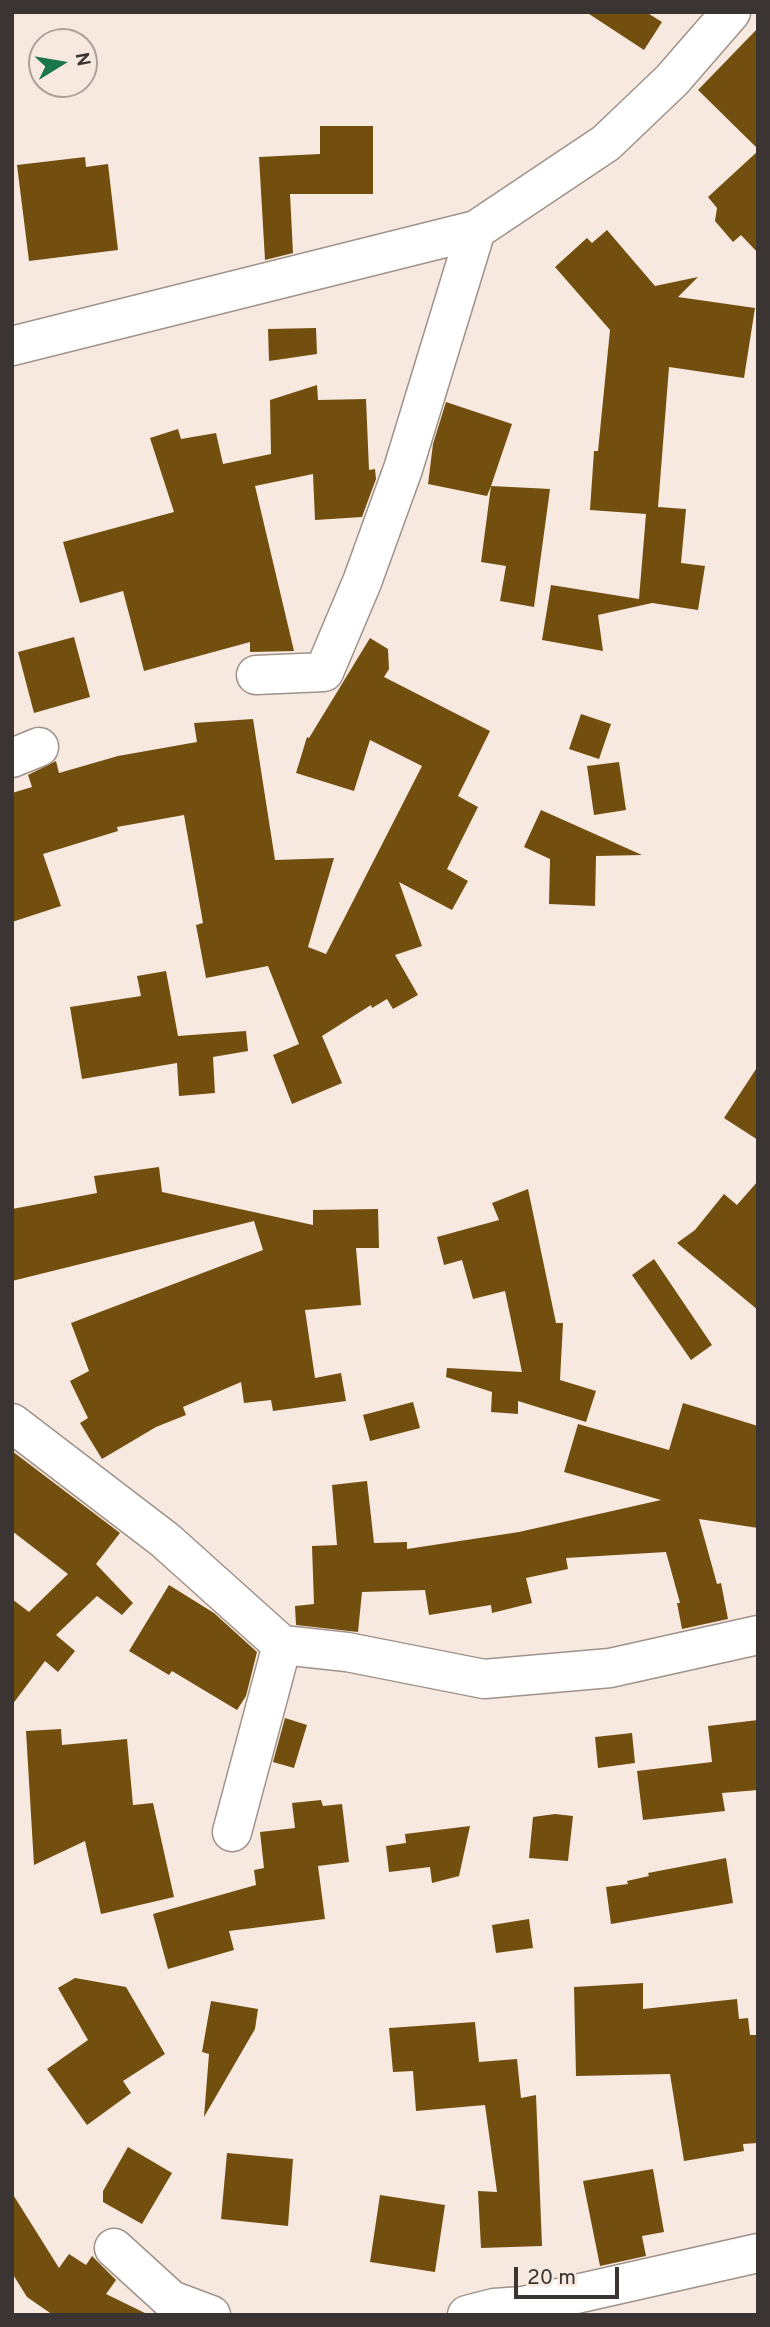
<!DOCTYPE html>
<html>
<head>
<meta charset="utf-8">
<style>
	body { margin:0 }
	#map { position:relative; width:770px; height:2327px; overflow:hidden; background:#f7e9e0; font-family:Overpass,sans-serif }
	canvas { display:block }
	.frame { position:absolute; inset:0; border:14px solid #3a3532; pointer-events:none }
	.north { position:absolute; left:28px; top:28px; width:70px; height:70px; box-sizing:border-box; background:#f7e9e0; border:2px solid #aba19a; border-radius:50%; rotate:79deg; font-size:19px; font-weight:700; line-height:28px; text-align:center; color:#3a3532 }
	.north::after { content:''; display:block; margin:auto; width:24px; height:32px; background:#1a774c; clip-path:polygon(50% 0,100% 100%,50% 72%,0 100%) }
	.scale { position:absolute; left:514px; top:2267px; width:105px; height:32px; box-sizing:border-box; border:4px solid #3a3532; border-top:0; padding-left:9px; font-size:21px; line-height:24px; white-space:nowrap; color:#3a3532; -webkit-text-stroke:5px #f7e9e0; paint-order:stroke }
</style>
</head>
<body>
<div id="map">
<canvas width="770" height="2327"></canvas>
<div class="frame"></div>
<div class="north">N</div>
<div class="scale">20 m</div>
</div>
<script>
const g = document.querySelector('canvas').getContext('2d');
g.lineJoin = 'round';
function fill(path, color) { g.fillStyle = color; g.fill(path, 'evenodd'); }
const toPath = rows => new Path2D(rows.map(r => 'M' + r).join(''));
function strokePath(path, color, width, dash) { g.strokeStyle = color; g.lineWidth = width; g.lineCap = dash ? 'butt' : 'round'; g.setLineDash(dash || []); g.stroke(path); }
fill(toPath([
	[586,12,646,12,662,22,644,50],
	[758,28,758,149,698,90],
	[320,126,373,126,373,194,290,194,293,253,265,260,259,157,320,154],
	[758,151,758,253,741,235,733,242,715,221,717,208,708,197],
	[85,157,86,167,108,164,118,250,29,261,17,165],
	[607,230,655,286,698,277,678,297,755,308,744,378,669,367,658,507,686,509,681,563,705,566,698,610,652,603,598,615,603,651,542,640,551,585,639,599,646,514,590,510,594,451,598,451,610,330,555,267,587,238,592,243],
	[316,328,317,354,269,361,268,329],
	[317,385,318,400,366,399,369,470,375,469,376,479,362,517,315,520,313,474,255,486,294,651,250,652,250,642,144,671,123,591,80,603,63,542,174,512,150,438,178,429,181,439,216,433,223,464,271,454,270,400],
	[446,402,512,424,491,486,550,489,534,607,500,601,506,566,481,562,491,486,487,496,428,484,433,444],
	[74,637,90,697,34,713,18,652],
	[370,638,388,649,389,669,384,677,490,731,458,796,478,807,447,869,468,881,452,910,399,882,422,946,395,955,418,995,393,1009,387,999,372,1008,371,1005,322,1036,342,1083,292,1104,273,1055,299,1044,268,966,206,978,196,925,203,923,184,815,117,827,118,831,43,854,61,906,12,922,12,793,32,787,28,775,56,761,59,773,118,756,197,742,194,723,253,719,275,860,334,858,308,947,326,954,422,766,370,740,354,791,296,773,307,737,309,738],
	[581,714,611,724,599,759,569,749],
	[619,762,626,810,594,815,587,766],
	[541,810,642,855,596,856,595,906,549,904,550,859,524,847],
	[166,971,178,1036,246,1031,248,1051,213,1057,215,1093,179,1096,177,1063,82,1079,70,1007,141,996,137,976],
	[758,1066,758,1140,724,1118],
	[159,1167,162,1192,313,1225,313,1210,378,1209,379,1248,356,1248,361,1305,305,1310,315,1378,341,1373,346,1401,273,1411,271,1400,244,1403,241,1382,183,1407,186,1415,156,1427,102,1459,80,1423,88,1418,70,1381,89,1371,71,1323,263,1250,254,1221,12,1281,12,1209,97,1193,94,1176],
	[758,1181,758,1310,677,1243,695,1230,724,1194,737,1205],
	[528,1189,556,1323,563,1323,560,1380,596,1391,586,1422,518,1401,518,1414,491,1412,492,1392,446,1377,447,1368,522,1372,505,1291,473,1299,462,1260,444,1265,437,1237,499,1220,492,1203],
	[654,1259,712,1345,691,1360,632,1275],
	[413,1402,420,1428,370,1441,363,1415],
	[683,1403,758,1426,758,1528,699,1519,717,1584,721,1583,728,1619,682,1629,677,1603,680,1603,666,1552,566,1558,568,1569,526,1578,532,1603,492,1613,491,1605,429,1615,425,1590,362,1592,358,1632,296,1625,295,1606,314,1604,312,1546,337,1545,332,1485,367,1481,374,1543,407,1542,407,1549,519,1532,661,1500,564,1472,578,1424,669,1450],
	[12,1451,120,1533,96,1564,133,1603,122,1615,97,1596,56,1635,75,1651,58,1672,45,1661,12,1705,12,1599,29,1612,68,1574,12,1531],
	[169,1585,214,1613,257,1652,246,1696,237,1710,172,1671,169,1675,129,1651],
	[285,1718,307,1725,294,1768,273,1762],
	[758,1720,758,1790,722,1793,725,1811,643,1820,637,1771,712,1762,708,1726],
	[61,1729,62,1745,127,1739,133,1805,153,1803,174,1897,101,1914,85,1841,34,1865,26,1731],
	[632,1733,635,1763,598,1768,595,1737],
	[321,1800,323,1806,342,1804,349,1862,318,1866,325,1919,229,1931,234,1950,168,1969,153,1914,256,1885,254,1870,264,1868,260,1832,295,1828,292,1803],
	[555,1814,573,1816,568,1861,529,1858,533,1817],
	[470,1826,459,1876,432,1883,430,1867,389,1872,386,1846,406,1843,405,1834],
	[726,1858,733,1903,611,1924,606,1887,628,1884,627,1881,649,1876,648,1873],
	[529,1919,533,1948,496,1953,492,1925],
	[75,1978,126,1987,165,2054,123,2081,131,2093,87,2125,47,2069,88,2040,58,1988],
	[643,1983,643,2009,737,1999,739,2019,748,2018,750,2035,758,2035,758,2143,743,2144,744,2151,684,2161,670,2074,576,2076,574,1987],
	[211,2001,258,2009,255,2029,204,2117,209,2054,202,2052],
	[475,2022,479,2062,517,2059,521,2098,536,2095,542,2246,481,2248,478,2191,497,2192,485,2105,416,2111,413,2071,393,2072,389,2028],
	[128,2147,172,2173,142,2224,103,2202,103,2191],
	[227,2153,293,2159,288,2226,221,2219],
	[653,2169,664,2232,642,2236,646,2256,600,2266,583,2181],
	[12,2193,59,2268,69,2254,86,2265,92,2256,116,2280,106,2294,149,2315,53,2315,27,2297,12,2273],
	[380,2195,445,2205,435,2272,370,2262]
]), '#724f0f');
const minor = toPath([
	[12,346,476,230,606,143,672,80,731,12],
	[256,675,324,672,362,582,403,469,476,230],
	[12,758,39,747],
	[12,1423,165,1540,282,1645,347,1652,484,1679,610,1668,758,1635],
	[232,1832,282,1645],
	[114,2248,171,2300,211,2315],
	[467,2315,494,2308,523,2306,758,2253]
]);
strokePath(minor, '#9e9289', 41);
strokePath(minor, '#fff', 38);
</script>
</body>
</html>
